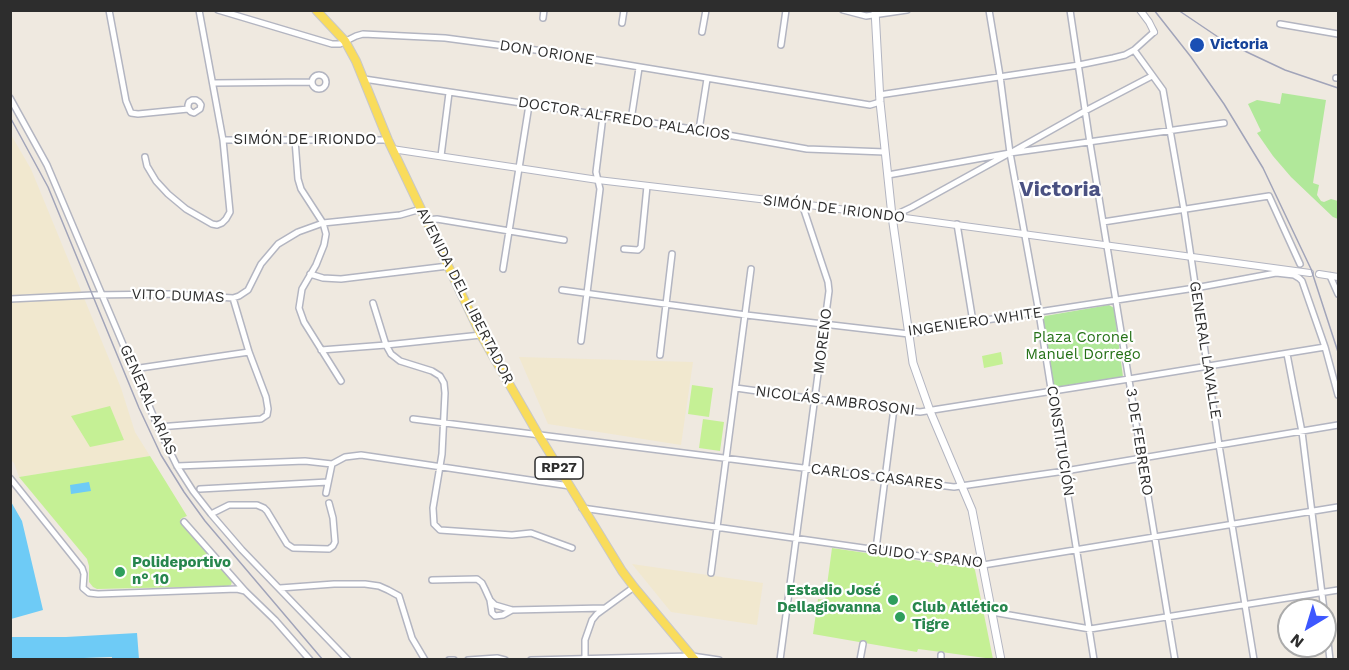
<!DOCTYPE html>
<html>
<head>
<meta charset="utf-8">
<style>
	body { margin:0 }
	#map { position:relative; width:1349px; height:670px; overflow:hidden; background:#efe9e0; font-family:"Work Sans",sans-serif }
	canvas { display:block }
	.frame { position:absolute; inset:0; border:12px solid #2d2d2d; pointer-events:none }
	.north { position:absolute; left:1277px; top:598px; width:60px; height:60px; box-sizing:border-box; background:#fff; border:2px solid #ababab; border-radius:50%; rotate:218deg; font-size:16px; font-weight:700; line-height:24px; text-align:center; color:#2d2d2d }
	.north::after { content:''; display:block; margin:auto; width:21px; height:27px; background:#3d57ff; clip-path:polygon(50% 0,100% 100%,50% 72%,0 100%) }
</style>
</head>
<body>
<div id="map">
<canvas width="1349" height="670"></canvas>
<div class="frame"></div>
<div class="north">N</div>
</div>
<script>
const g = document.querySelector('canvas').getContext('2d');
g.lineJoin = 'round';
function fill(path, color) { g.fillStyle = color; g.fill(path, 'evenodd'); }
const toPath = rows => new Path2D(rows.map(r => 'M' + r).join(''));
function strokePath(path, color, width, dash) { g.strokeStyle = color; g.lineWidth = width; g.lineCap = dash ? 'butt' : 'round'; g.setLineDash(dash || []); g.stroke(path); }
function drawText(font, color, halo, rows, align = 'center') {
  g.font = font + ' "Work Sans",sans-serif'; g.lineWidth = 4.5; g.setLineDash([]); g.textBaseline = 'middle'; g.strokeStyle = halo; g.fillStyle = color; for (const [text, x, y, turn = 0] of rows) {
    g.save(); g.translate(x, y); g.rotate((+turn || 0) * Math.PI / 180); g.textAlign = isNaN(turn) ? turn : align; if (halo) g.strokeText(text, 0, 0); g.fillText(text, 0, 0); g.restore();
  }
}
fill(toPath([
	[10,133,31,169,121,388,135,432,150,456,19,477,14,463,11,460],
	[519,357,693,362,681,445,548,424],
	[632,564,763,583,757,625,671,612]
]), '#f1e8cf');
fill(toPath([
	[1282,93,1326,100,1313,183,1319,185,1317,195,1321,201,1324,202,1331,199,1338,201,1338,219,1333,217,1291,177,1273,156,1257,133,1261,131,1248,104,1257,100,1280,104],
	[1109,305,1114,308,1123,377,1055,387,1053,384,1043,318,1045,316]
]), '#b1e89a');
fill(toPath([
	[1001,352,1003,364,984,368,982,356],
	[692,385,713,388,709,417,688,414],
	[110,406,124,440,90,447,71,416],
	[703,419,724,422,720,451,699,448],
	[150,456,187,516,182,518,180,520,181,523,232,581,231,585,228,586,97,589,93,587,89,582,89,566,87,559,19,477],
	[832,548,935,563,935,566,938,567,939,564,974,568,975,570,993,659,926,650,918,649,917,652,813,634,818,599,825,600]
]), '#c5f095');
fill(toPath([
	[89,482,91,491,71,494,70,485],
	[10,500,22,521,43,610,11,619],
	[137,633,139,659,112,659,112,657,55,659,11,659,11,637,66,637]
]), '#6ecbf6');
const minor = toPath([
	[109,10,126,101,131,113,138,114,188,109,191,112,194,113,200,109,201,105,199,102,196,100,192,100,189,102,188,105,188,109],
	[218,10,332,44,340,44,356,36,363,34,445,38,543,51,870,105,880,102],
	[843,10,866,16,907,10],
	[989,10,1000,76,1010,153,1039,313,1094,660],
	[1070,10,1090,143,1175,660],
	[543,18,544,10],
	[622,23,624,10],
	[1280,24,1338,34],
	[702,32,706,10],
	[781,45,786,10],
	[1134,50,1163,90,1184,210,1219,445,1254,660],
	'312 82a7 7 0 1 1 14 0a7 7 0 1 1-14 0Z',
	[1336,78,1338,78],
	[364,79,699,130,807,149,885,152],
	[214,83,312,82],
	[879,95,1079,65,1113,58,1125,55,1134,50,1154,32,1153,30],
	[10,98,47,165,158,427,177,466,193,491,211,514,242,550,348,660],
	[631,120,639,68],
	[699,130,707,79],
	[223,140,388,140],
	[295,140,298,179,301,189,323,223,326,234,324,245,316,265,302,289,299,308,304,322,341,381],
	[1014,151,1085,111,1152,76],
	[441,156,449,93],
	[145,157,147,166,156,181,168,194,186,209,212,224,217,225,222,223,226,219,230,212,223,140,199,10],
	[888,175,1010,153,1224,123],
	[893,216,912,207,1006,155],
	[426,220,437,219,564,240],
	[1103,222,1269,196,1300,264],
	[957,224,973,322],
	[624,249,638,250,641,247,647,186],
	[503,269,529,105],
	[310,274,323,278,341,279,448,266],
	[1330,276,1338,294],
	[562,290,746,315,909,334,973,322,1195,288,1276,273,1294,275,1299,278,1302,281,1325,347,1338,395],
	[10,299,92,295,170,294,233,298,239,296,248,290,261,264,278,244,298,232,323,223,400,215,421,209],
	[373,303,386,345,391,354,400,361,432,371,440,376,444,383,445,393,442,454,433,508,434,524,440,530,512,535,531,533,572,548],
	[581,341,600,189,596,172,603,116],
	[321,350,386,345,481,335],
	[1287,354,1302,432,1324,610],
	[660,355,672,254],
	[133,369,249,352],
	[736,388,815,399,920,412,1129,379,1325,347],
	[413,419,954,487,1065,471,1338,425],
	[158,427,261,419,267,415,268,409,266,397,249,352,233,298],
	[177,466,305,461,332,464,345,457,361,455,570,486],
	[10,478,82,568,84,574,83,588,89,593,98,594,237,589,245,591],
	[200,489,328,482],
	[326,493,332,464],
	[582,508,983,565,1338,507],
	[211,514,229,505,257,505,264,508,267,511,287,544,293,548,329,549,333,546,335,542,333,518,329,503],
	[184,522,245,591,275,620,310,660],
	[876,549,894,408],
	[711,573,751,269],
	[432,580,477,579,482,583,485,589,490,600,492,613,495,616,503,615,512,610],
	[280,588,334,584,365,584,379,586,388,590,399,596,412,638,425,660],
	[490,600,495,605,512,610,605,608],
	[992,612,1090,629,1338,590],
	[1325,615,1330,660],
	[449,660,454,660],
	[468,660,497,658,505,660],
	[531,660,692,656,719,660],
	[585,660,585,640,592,620,597,614,634,587],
	[780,660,829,291,828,282,802,204],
	[860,660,863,644],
	[941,660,941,655]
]);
const tertiary = toPath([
	[1140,10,1149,22,1154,32],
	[392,149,598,180,802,204,1310,273],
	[1319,274,1338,277]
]);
const secondary = toPath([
	[875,10,880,102,892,216,913,363,930,411,972,510,1001,660]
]);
const primary = toPath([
	[316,10,345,41,356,61,388,140,481,335,538,434,622,571,634,587,695,660]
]);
strokePath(minor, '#b3b5c1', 8);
strokePath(tertiary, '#b3b5c1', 8);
strokePath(secondary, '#b3b5c1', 9);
strokePath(primary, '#c8c8c8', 10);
strokePath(minor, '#fff', 5);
strokePath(tertiary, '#fff', 6);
strokePath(secondary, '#fff', 7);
strokePath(primary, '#f9dc5b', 8);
strokePath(toPath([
	[10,117,48,187,139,408,161,455,184,492,205,521,323,660]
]), '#a1a4b9', 1.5);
strokePath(toPath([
	[1154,10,1191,57,1224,104,1263,168,1311,269,1338,352],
	[1178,10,1224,41,1251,54,1285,70,1338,88]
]), '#a1a4b9', 1.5);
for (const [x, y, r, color] of [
	[1197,45,8,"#1a4fb4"],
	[120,572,6,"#2e9e5b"],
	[893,600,6,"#2e9e5b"],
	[900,617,6,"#2e9e5b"]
]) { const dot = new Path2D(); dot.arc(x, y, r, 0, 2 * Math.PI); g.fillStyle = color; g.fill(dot); strokePath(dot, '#fff', 2); }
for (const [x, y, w] of [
	[559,468,48]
]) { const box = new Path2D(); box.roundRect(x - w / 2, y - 11, w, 22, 4.5); g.fillStyle = '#fff'; g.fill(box); strokePath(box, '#2d2d2d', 1.5); }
drawText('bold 14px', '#2d2d2d', null, [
	["RP27",559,468]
]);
drawText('bold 15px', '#164399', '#fff', [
	["Victoria",1210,45]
], 'left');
drawText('15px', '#2d2d2d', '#fff', [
	["DON ORIONE",547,53,9],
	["DOCTOR ALFREDO PALACIOS",624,119,9],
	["SIMÓN DE IRIONDO",305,140],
	["SIMÓN DE IRIONDO",834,209,7],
	["VITO DUMAS",178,296,2],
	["AVENIDA DEL LIBERTADOR",465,296,63],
	["INGENIERO WHITE",975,322,-8],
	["MORENO",823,341,-83],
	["GENERAL LAVALLE",1205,350,81],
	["GENERAL ARIAS",148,400,66],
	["NICOLÁS AMBROSONI",835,401,7],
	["CONSTITUCIÓN",1060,441,81],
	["3 DE FEBRERO",1139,442,81],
	["CARLOS CASARES",877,477,7],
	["GUIDO Y SPANO",925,556,7]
]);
drawText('15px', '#257117', '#fff', [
	["Plaza Coronel",1083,338],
	["Manuel Dorrego",1083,355]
]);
drawText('bold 15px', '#27864d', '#fff', [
	["Polideportivo",132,563],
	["n° 10",132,580],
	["Estadio José",881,591,"right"],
	["Dellagiovanna",881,608,"right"],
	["Club Atlético",912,608],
	["Tigre",912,625]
], 'left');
drawText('bold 21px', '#4a5182', '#fff', [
	["Victoria",1060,190]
]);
</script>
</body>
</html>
